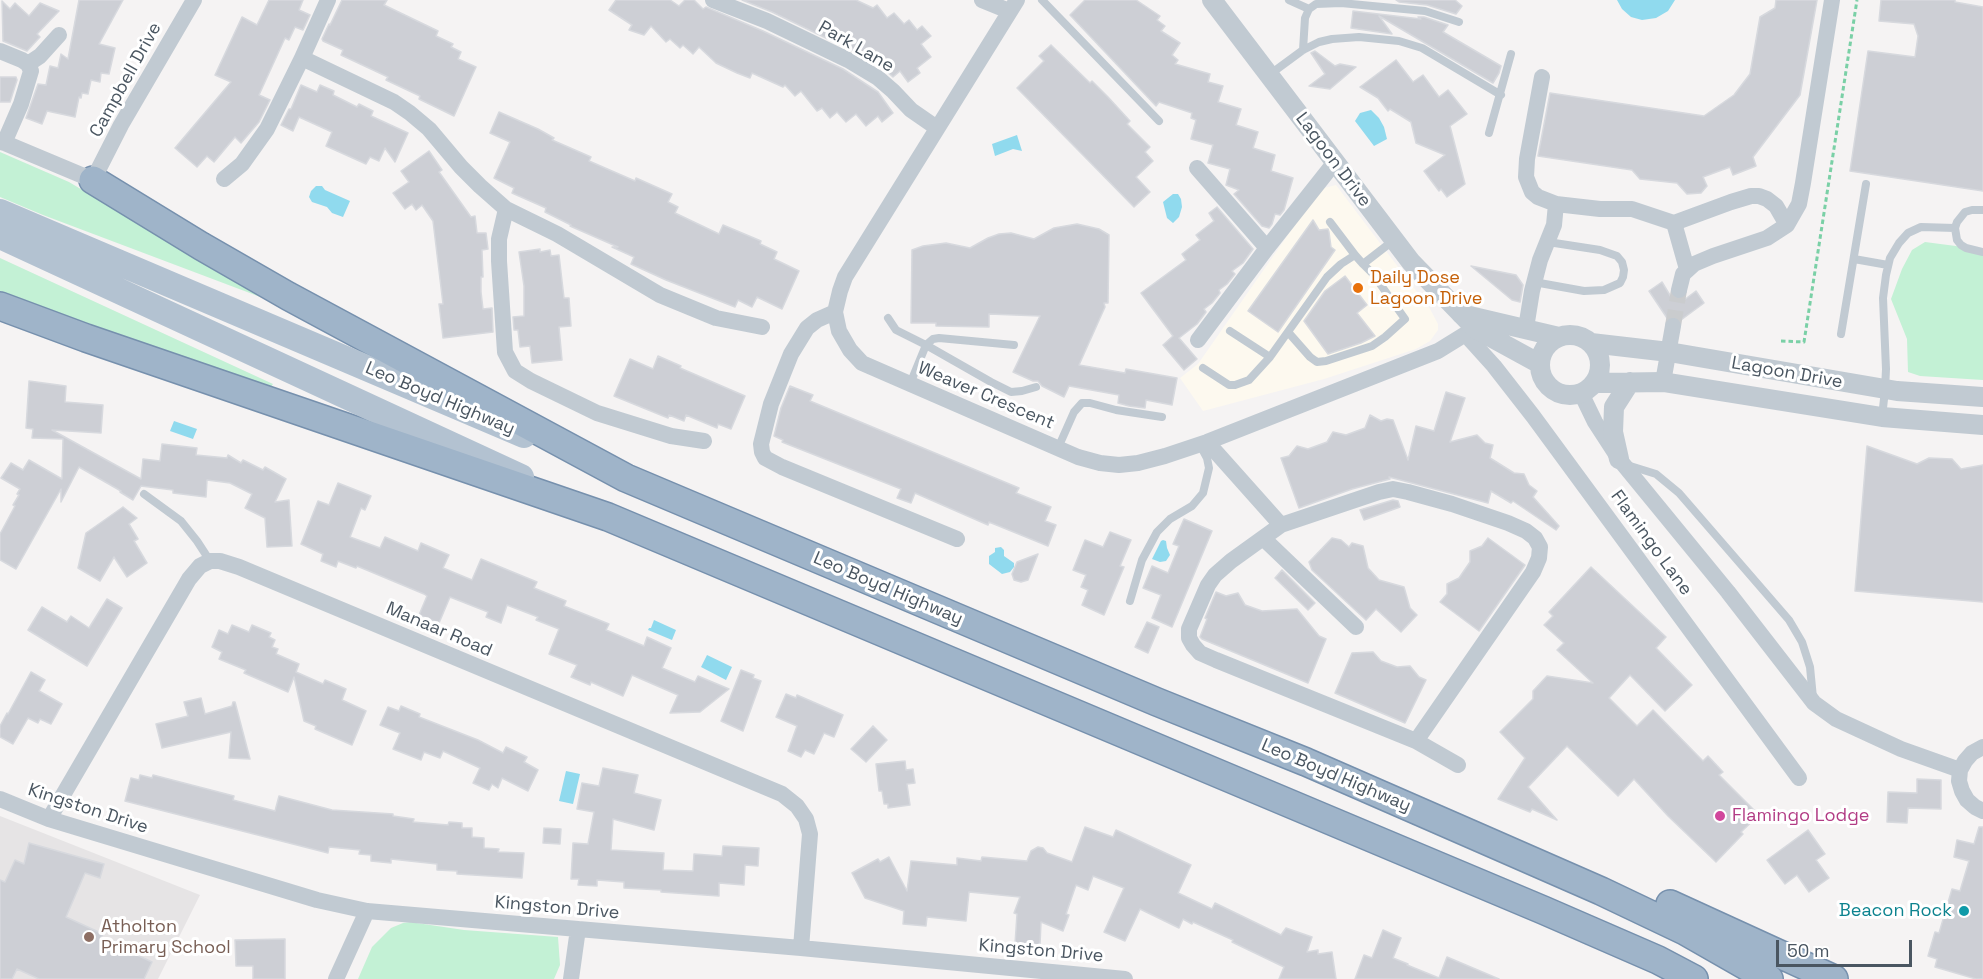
<!DOCTYPE html>
<html>
<head>
<meta charset="utf-8">
<style>
	body { margin:0 }
	#map { position:relative; width:1983px; height:979px; overflow:hidden; background:#f5f3f3; font-family:"Space Grotesk",sans-serif }
	canvas { display:block }
	.scale { position:absolute; left:1776px; top:940px; width:136px; height:27px; box-sizing:border-box; border:3px solid #4a5661; border-top:0; padding-left:8px; font-size:18px; line-height:21px; white-space:nowrap; color:#4a5661; -webkit-text-stroke:4px #fff; paint-order:stroke }
</style>
</head>
<body>
<div id="map">
<canvas width="1983" height="979"></canvas>
<div class="scale">50 m</div>
</div>
<script>
const g = document.querySelector('canvas').getContext('2d');
g.lineJoin = 'round';
function fill(path, color) { g.fillStyle = color; g.fill(path, 'evenodd'); }
const toPath = rows => new Path2D(rows.map(r => 'M' + r).join(''));
function strokePath(path, color, width, dash) { g.strokeStyle = color; g.lineWidth = width; g.lineCap = dash ? 'butt' : 'round'; g.setLineDash(dash || []); g.stroke(path); }
function drawText(font, color, halo, rows, align = 'center') {
  g.font = font + ' "Space Grotesk",sans-serif'; g.lineWidth = 6; g.setLineDash([]); g.textBaseline = 'middle'; g.strokeStyle = halo; g.fillStyle = color; for (const [text, x, y, turn = 0] of rows) {
    g.save(); g.translate(x, y); g.rotate((+turn || 0) * Math.PI / 180); g.textAlign = isNaN(turn) ? turn : align; if (halo) g.strokeText(text, 0, 0); g.fillText(text, 0, 0); g.restore();
  }
}
fill(toPath([
	[1336,185,1430,309,1438,324,1438,330,1430,341,1416,349,1324,379,1203,411,1180,378,1198,364,1320,189]
]), '#fdf9ef');
fill(toPath([
	[0,816,200,895,158,979,0,979]
]), '#e6e4e5');
fill(toPath([
	[0,152,69,182,263,298,43,215,0,197],
	[1925,242,1971,248,1983,252,1983,380,1920,376,1908,372,1907,339,1891,299,1902,269,1912,250],
	[0,258,273,384,270,389,187,362,0,291],
	[410,922,464,930,558,937,560,965,554,979,358,979,372,947,391,928,403,923]
]), '#c3f1d5');
fill(toPath([
	[1617,0,1675,0,1668,11,1656,18,1642,20,1631,17,1622,9],
	[1371,110,1379,118,1384,127,1387,139,1374,146,1355,121,1360,113],
	[1017,135,1022,151,1013,149,995,156,992,144],
	[316,186,322,186,325,190,350,201,343,217,332,213,327,207,312,202,309,197,311,191],
	[1173,194,1178,194,1181,199,1182,207,1179,217,1173,223,1167,218,1163,202],
	[174,421,197,429,193,439,170,431],
	[1163,540,1166,541,1167,548,1170,555,1166,561,1160,562,1152,559,1161,541],
	[1001,547,1004,550,1004,556,1014,563,1014,567,1010,572,1002,574,989,564,989,556,995,552,995,548],
	[654,620,676,630,672,640,648,630,649,628,651,628],
	[707,655,732,667,726,680,701,667],
	[566,771,580,774,573,804,559,801]
]), '#90daee');
const building = toPath([
	[79,0,123,0,99,44,115,48,109,74,101,73,100,82,91,80,88,94,82,93,81,98,79,97,75,117,47,111,42,124,26,118,38,84,46,85,50,66,58,68,61,54,68,59,79,0],
	[269,0,303,0,299,10,310,15,303,30,295,27,289,40,285,38,259,95,270,100,259,122,241,143,235,137,214,162,207,156,197,167,175,148,231,82,215,75,242,17,257,25,269,0],
	[342,0,387,0,384,5,438,31,436,36,453,44,451,47,461,52,458,59,476,67,454,116,419,99,420,96,386,80,388,77,341,55,343,50,323,41,322,39,329,24,330,25,342,0],
	[616,0,670,0,679,6,685,0,694,0,703,9,706,7,763,31,843,69,878,92,893,113,882,122,878,116,866,126,856,114,846,122,837,112,830,118,822,108,817,111,801,91,795,96,785,85,783,87,752,73,750,78,737,73,716,63,699,47,693,54,683,45,680,48,670,39,666,42,651,26,644,35,629,30,632,25,609,10,616,0],
	[742,0,856,0,873,8,877,5,887,18,894,13,904,24,909,20,917,30,922,26,931,36,921,44,931,57,917,68,920,73,908,82,900,71,893,77,884,69,853,51,772,12,742,0],
	[1085,0,1136,0,1160,16,1157,20,1165,26,1161,31,1180,43,1172,55,1178,60,1175,64,1210,74,1208,82,1223,86,1218,102,1241,109,1236,125,1258,132,1253,148,1275,155,1271,171,1293,178,1284,210,1280,215,1275,214,1272,224,1269,228,1262,226,1234,194,1239,190,1226,185,1230,169,1208,163,1213,145,1191,139,1196,120,1191,118,1192,113,1159,102,1156,106,1070,15,1085,0],
	[1396,0,1455,0,1462,6,1456,14,1427,5,1399,2,1396,0],
	[1776,0,1817,0,1800,95,1753,157,1756,166,1733,175,1730,167,1703,177,1707,186,1701,193,1687,194,1677,183,1640,179,1632,170,1538,156,1550,93,1704,116,1734,95,1750,74,1760,17,1775,8,1776,0],
	[1881,0,1955,0,1955,2,1983,7,1983,191,1850,171,1868,51,1915,57,1918,36,1914,24,1879,21,1881,0],
	[2,1,10,9,15,3,29,16,40,3,59,11,37,34,40,37,27,51,3,41,2,1],
	[1353,11,1421,19,1418,17,1424,17,1448,25,1443,32,1501,66,1499,73,1493,83,1379,16,1392,34,1351,28,1353,11],
	[1051,45,1090,83,1092,81,1108,97,1130,121,1127,124,1150,147,1145,152,1153,161,1136,177,1150,192,1134,207,1017,88,1044,61,1039,56,1051,45],
	[1315,51,1335,66,1340,64,1356,67,1330,89,1309,86,1325,74,1311,53,1315,51],
	[1396,60,1413,82,1423,75,1439,97,1448,90,1467,114,1450,126,1465,184,1447,197,1441,189,1439,191,1424,171,1445,155,1416,143,1411,122,1390,109,1388,111,1378,98,1360,87,1396,60],
	[0,77,16,77,17,80,10,102,0,102,0,77],
	[301,85,317,92,320,85,334,91,333,95,357,107,359,104,373,111,371,116,408,133,395,162,385,148,379,161,370,157,366,164,326,146,332,132,299,117,293,131,281,125,289,109,291,109,301,85],
	[499,112,538,129,554,138,552,140,591,157,589,161,635,181,636,178,672,194,668,202,678,207,675,213,719,234,723,225,761,241,760,244,777,252,774,259,799,271,782,309,757,297,752,307,738,300,735,307,666,280,631,264,634,257,612,247,618,247,570,226,571,225,545,212,546,208,512,193,514,188,494,178,510,142,490,133,499,112],
	[429,151,442,170,439,172,471,217,475,216,477,233,486,233,488,249,482,250,483,277,481,277,481,292,483,309,492,308,493,332,443,338,439,304,443,304,433,221,422,205,416,210,412,204,405,209,393,193,409,182,401,171,429,151],
	[1217,207,1253,249,1243,263,1232,271,1235,274,1227,284,1219,290,1220,293,1212,303,1204,309,1206,312,1197,324,1179,338,1197,359,1184,370,1163,345,1173,336,1141,293,1186,260,1182,254,1200,240,1196,235,1214,221,1209,213,1217,207],
	[1313,220,1319,230,1328,229,1329,232,1331,247,1335,250,1278,332,1248,311,1313,220],
	[1077,224,1099,229,1109,235,1108,303,1104,303,1105,307,1079,365,1125,373,1126,369,1177,378,1172,405,1146,400,1145,408,1129,406,1118,403,1119,395,1069,386,1064,397,1042,386,1038,381,1033,381,1013,372,1040,316,989,314,989,327,936,326,936,323,911,323,912,250,923,246,946,243,970,248,988,238,999,234,1011,233,1034,239,1054,228,1077,224],
	[540,249,540,252,550,250,551,256,559,255,564,298,569,298,571,326,559,327,562,360,532,363,530,346,520,347,518,330,514,330,513,317,524,316,524,286,519,252,540,249],
	[1471,266,1516,275,1523,285,1520,302,1512,300,1471,266],
	[1345,276,1367,305,1357,313,1375,336,1361,343,1328,354,1304,321,1325,291,1345,276],
	[1662,282,1671,297,1676,300,1684,300,1696,291,1704,303,1681,320,1674,316,1667,318,1649,291,1662,282],
	[658,356,681,366,680,368,745,396,731,429,718,424,717,428,686,415,684,421,669,415,668,418,614,396,630,359,653,369,658,356],
	[29,381,66,386,65,402,103,405,101,433,52,430,141,479,143,459,160,461,162,444,197,448,196,455,227,458,228,455,241,463,243,460,263,470,265,467,286,479,275,502,289,500,292,546,267,547,265,518,245,508,252,494,230,483,207,480,206,497,173,493,173,490,141,486,133,500,120,492,121,491,79,467,61,502,61,489,16,569,0,560,0,534,15,506,13,505,19,495,17,494,20,489,1,478,11,463,23,470,29,460,62,479,63,439,32,438,33,429,26,428,29,381],
	[790,386,813,395,810,401,1019,488,1016,493,1051,507,1045,521,1056,525,1048,546,989,522,988,525,915,493,911,503,897,498,901,489,782,442,783,440,774,436,781,408,790,386],
	[1446,392,1465,398,1450,442,1477,435,1485,443,1493,445,1490,458,1514,473,1524,474,1529,485,1537,491,1533,497,1559,526,1556,530,1513,501,1511,503,1491,491,1488,503,1389,477,1390,479,1352,489,1299,508,1281,458,1289,456,1297,446,1308,449,1327,442,1333,432,1346,435,1365,428,1370,415,1381,421,1387,419,1393,420,1408,460,1416,426,1434,431,1446,392],
	[1867,446,1917,464,1929,458,1952,459,1961,469,1983,465,1983,602,1855,591,1867,446],
	[338,483,371,496,365,510,361,508,350,537,380,548,385,537,418,551,421,543,449,555,443,568,472,580,481,559,537,582,534,588,566,601,564,606,609,624,606,630,644,646,647,637,671,648,662,668,695,682,698,676,729,689,700,712,670,713,678,695,632,675,623,696,591,682,590,685,571,677,577,665,549,654,559,629,536,620,538,617,507,605,501,623,486,617,488,612,450,597,439,623,419,615,427,596,424,594,357,566,356,568,338,561,336,567,321,561,323,554,301,544,318,501,329,505,338,483],
	[1393,500,1398,501,1400,507,1364,520,1360,510,1393,500],
	[123,507,137,518,129,524,138,539,134,541,147,563,127,577,114,557,100,581,78,568,86,533,123,507],
	[1184,519,1212,531,1172,627,1152,618,1161,595,1143,588,1152,566,1168,573,1179,546,1173,544,1184,519],
	[1110,532,1131,540,1120,566,1124,567,1104,615,1082,605,1088,590,1081,587,1086,575,1073,570,1085,540,1103,547,1110,532],
	[1332,538,1341,540,1349,547,1352,543,1363,546,1368,568,1379,580,1404,587,1410,608,1417,615,1401,632,1376,609,1366,620,1312,570,1309,562,1332,538],
	[1488,538,1525,565,1479,631,1440,602,1447,594,1447,584,1459,578,1470,562,1470,551,1482,546,1488,538],
	[1038,554,1028,580,1021,582,1014,580,1012,574,1017,562,1038,554],
	[1591,567,1666,637,1656,648,1692,685,1665,711,1630,675,1609,698,1637,726,1653,710,1703,761,1708,756,1723,772,1719,775,1759,815,1741,832,1743,834,1716,862,1668,816,1634,779,1618,796,1567,746,1528,787,1557,820,1532,809,1530,812,1498,799,1525,758,1500,732,1533,699,1533,691,1547,676,1593,683,1557,650,1564,643,1544,625,1553,616,1549,612,1591,567],
	[1282,570,1315,603,1308,610,1275,578,1282,570],
	[1216,592,1226,596,1238,593,1245,605,1262,611,1297,609,1319,636,1326,639,1308,683,1202,639,1200,637,1207,619,1205,618,1216,592],
	[107,599,122,608,87,666,28,630,42,607,67,622,71,616,89,628,107,599],
	[1147,622,1159,627,1148,653,1135,647,1147,622],
	[232,625,249,632,252,625,271,633,269,637,275,640,272,647,278,649,276,654,299,664,296,672,323,684,325,680,346,689,342,700,366,711,352,745,315,729,316,726,304,721,294,677,288,692,244,673,246,670,219,659,222,652,212,647,219,630,228,634,232,625],
	[1373,652,1381,661,1397,667,1410,666,1419,677,1426,680,1405,723,1335,693,1352,653,1373,652],
	[741,670,754,675,753,678,761,681,743,731,721,721,741,670],
	[31,672,45,680,39,691,62,704,51,724,40,719,38,723,28,718,13,744,0,737,0,726,7,713,8,714,31,672],
	[786,694,796,698,797,695,843,715,834,737,824,733,814,754,805,750,801,757,788,751,797,726,776,717,786,694],
	[201,698,205,714,232,706,233,702,235,702,250,759,229,758,231,732,162,748,156,724,188,716,184,702,201,698],
	[401,706,420,714,419,717,478,740,503,753,506,747,527,757,524,762,538,770,528,791,502,778,498,788,492,784,489,790,473,783,480,768,443,751,440,758,424,752,421,760,393,749,400,733,380,725,388,707,399,711,401,706],
	[873,726,887,740,866,762,851,749,873,726],
	[905,761,906,770,913,769,915,783,907,784,910,805,888,808,888,804,884,804,882,791,879,791,876,764,905,761],
	[603,768,638,775,634,793,661,800,654,830,613,819,611,850,664,853,663,870,693,871,694,854,722,856,723,846,759,848,758,866,745,865,744,885,719,883,719,896,661,892,661,890,624,888,624,882,597,880,597,886,578,885,579,879,571,879,573,843,588,844,594,812,577,809,582,783,599,786,603,768],
	[140,775,152,778,153,775,234,796,233,800,275,811,279,796,332,810,393,814,393,816,414,819,413,822,448,825,449,822,462,823,462,828,472,828,472,837,484,838,484,848,499,849,498,852,524,853,522,878,457,874,457,871,437,870,437,864,391,859,391,863,371,861,371,855,359,854,360,850,329,847,328,853,125,801,131,778,139,780,140,775],
	[1917,779,1941,780,1941,809,1908,808,1907,823,1887,822,1888,792,1917,793,1917,779],
	[1085,827,1113,837,1116,830,1191,865,1178,893,1212,909,1215,903,1281,935,1286,928,1312,937,1307,952,1318,950,1318,954,1332,952,1336,979,1279,979,1284,967,1232,942,1233,940,1193,922,1192,924,1183,919,1179,928,1140,909,1125,941,1104,932,1124,888,1093,876,1088,890,1076,885,1066,914,1069,915,1063,931,1041,922,1040,945,1015,944,1017,914,1014,913,1020,897,969,892,966,921,927,917,926,926,903,924,904,911,865,898,852,873,878,859,880,862,889,857,907,891,911,861,957,865,957,858,981,861,982,857,1027,861,1031,851,1038,847,1043,848,1047,853,1072,862,1085,827],
	[1979,827,1983,827,1983,979,1976,979,1935,967,1937,959,1928,956,1935,932,1939,933,1952,889,1960,891,1969,861,1954,857,1957,840,1974,844,1979,827],
	[544,828,561,829,560,844,543,843,544,828],
	[1808,830,1825,854,1816,860,1829,878,1809,892,1797,875,1785,884,1767,860,1808,830],
	[29,843,104,864,100,878,85,873,66,917,103,934,101,938,152,962,144,979,39,979,17,969,12,979,0,979,0,880,5,882,15,860,24,864,29,843],
	[1383,930,1401,938,1393,958,1408,964,1407,965,1439,978,1447,957,1499,979,1355,979,1364,955,1372,958,1383,930],
	[285,939,285,979,253,979,253,966,236,966,235,940,285,939]
]);
fill(building, '#cdcfd5');
strokePath(building, '#d7d9de', 1.5);
strokePath(toPath([
	[1673,326,1679,290]
]), '#caccce', 16, [16, 8]);
const trunk = toPath([
	[93,180,201,246,288,296,626,478,1157,702,1306,762,1480,838,1601,891,1685,931,1769,979],
	[0,306,86,338,608,517,1543,910,1658,960,1694,979],
	[1670,904,1834,979]
]);
strokePath(trunk, '#7690ad', 30);
strokePath(toPath([
	[1781,341,1804,342,1857,0]
]), '#7ad0a6', 3, [4.5, 3]);
strokePath(toPath([
	[1042,0,1159,121],
	[1289,0,1309,9],
	[1303,50,1305,18,1309,9,1316,4,1341,3,1425,11,1459,22],
	[1269,75,1303,50,1319,42,1332,39,1359,37,1399,41,1422,48,1501,95],
	[1489,133,1511,54],
	[1983,210,1972,210,1965,212,1957,222,1955,228,1957,240,1961,245,1966,248,1983,252],
	[1330,222,1355,255],
	[1854,259,1888,265],
	[1534,282,1584,291,1604,290,1620,283,1623,277,1624,270,1622,262,1617,256,1600,250,1548,242],
	[888,318,896,330,926,345,910,384],
	[1230,331,1270,357],
	[1288,332,1310,357,1317,362,1326,361,1372,346,1385,337,1405,319,1373,274,1363,264,1394,240],
	[1841,334,1866,184],
	[1014,345,939,338,933,339,926,345,991,382,1011,392,1022,391,1036,387],
	[1203,368,1229,385,1235,385,1249,380,1270,357,1327,277,1341,264,1355,255,1363,264],
	[1882,417,1885,390,1886,369,1883,298,1886,275,1890,258,1899,243,1908,233,1921,227,1955,228],
	[1058,448,1074,412,1082,403,1090,403,1116,410,1162,417],
	[1627,465,1656,474,1679,493,1789,620,1802,642,1810,667,1813,698],
	[144,494,181,521,197,541,210,561],
	[1130,601,1142,560,1157,532,1170,519,1192,506,1203,493,1209,468,1207,458,1200,445]
]), '#c1cad2', 8);
strokePath(toPath([
	[713,0,767,21,848,60,878,78,893,91,911,110,937,128],
	[982,0,1009,11],
	[1017,0,845,277,840,291,835,312,839,331,850,350,862,363,1078,457,1100,463,1119,465,1138,463,1165,456,1207,442,1438,351,1485,322],
	[0,51,22,60,28,64,31,71,21,104,4,143],
	[302,58,394,102,410,113,429,129,461,167,480,186,506,209,557,234,660,295,716,318,762,327],
	[28,64,40,56,59,35],
	[1542,77,1527,159,1526,177,1532,192,1538,197,1556,204],
	[0,141,93,180,121,125,194,0],
	[1197,168,1267,248],
	[224,179,242,164,267,129,302,58,328,0],
	[506,209,499,239,499,261,505,352,515,371,531,381,597,413,671,436,704,441],
	[1674,223,1687,269],
	[1787,225,1799,204,1803,183,1832,0],
	[835,312,817,320,807,328,791,354,771,404,761,444,762,452,765,458,782,467,957,539],
	[1526,328,1532,291,1540,260,1554,225,1556,204,1600,209,1632,209,1674,223,1731,202,1751,196,1759,196,1767,199,1776,206,1787,225,1767,238,1713,256,1694,264,1683,274,1679,290],
	[1466,335,1494,366,1533,416,1799,778],
	[1198,340,1267,248,1335,162],
	[1663,382,1673,326],
	[1581,393,1595,422,1619,459,1728,592,1814,703,1836,719,1901,749,1960,770],
	[1207,442,1281,525,1379,492,1393,489,1408,492,1452,504,1508,523,1526,531,1535,538,1540,547,1539,558,1533,572,1416,741],
	[1281,525,1231,561,1215,575,1208,585,1189,629,1189,638,1193,645,1200,653,1216,660,1416,741,1458,765],
	[1263,538,1356,627],
	[1983,747,1972,753,1965,761,1960,770,1959,781,1962,791,1967,800,1975,807,1983,811],
	[0,799,49,819,317,900,367,911,801,948,1125,979],
	[49,819,189,579,200,566,210,561,220,561,239,567,782,794,797,806,806,819,810,834,801,948],
	[336,979,367,911],
	[571,979,578,929]
]), '#c1cad2', 16);
strokePath(toPath([
	[1212,0,1411,262,1476,329,1540,364],
	[1461,314,1559,337],
	'1540 365a30 30 0 1 1 60 0a30 30 0 1 1-60 0Z',
	[1591,343,1669,352,1897,391,1983,397],
	[1595,383,1663,382,1882,417,1983,425],
	[1619,459,1613,432,1614,407,1630,382]
]), '#c1cad2', 20);
strokePath(toPath([
	[0,212,524,435],
	[0,236,521,477]
]), '#b3c2d1', 26);
strokePath(trunk, '#9fb4c9', 27);
for (const [x, y, r, color] of [
	[1358,288,6,"#e8710a"],
	[1720,816,6,"#d1479c"],
	[1964,911,6,"#0f9aa8"],
	[89,937,6,"#8d6e63"]
]) { const dot = new Path2D(); dot.arc(x, y, r, 0, 2 * Math.PI); g.fillStyle = color; g.fill(dot); strokePath(dot, '#fff', 2); }
drawText('18px', '#4a5661', '#fff', [
	["Park Lane",856,47,30],
	["Campbell Drive",126,80,-61],
	["Lagoon Drive",1333,160,53],
	["Lagoon Drive",1787,373,10],
	["Weaver Crescent",986,396,23],
	["Leo Boyd Highway",440,399,23],
	["Flamingo Lane",1651,543,54],
	["Leo Boyd Highway",888,589,23],
	["Manaar Road",439,630,23],
	["Leo Boyd Highway",1336,776,23],
	["Kingston Drive",88,809,18],
	["Kingston Drive",557,908,5],
	["Kingston Drive",1041,951,5]
]);
drawText('18px', '#c56008', '#fff', [
	["Daily Dose",1370,278],
	["Lagoon Drive",1370,299]
], 'left');
drawText('18px', '#b23c85', '#fff', [
	["Flamingo Lodge",1732,816]
], 'left');
drawText('18px', '#0d838f', '#fff', [
	["Beacon Rock",1952,911]
], 'right');
drawText('18px', '#785e54', '#fff', [
	["Atholton",101,927],
	["Primary School",101,948]
], 'left');
</script>
</body>
</html>
